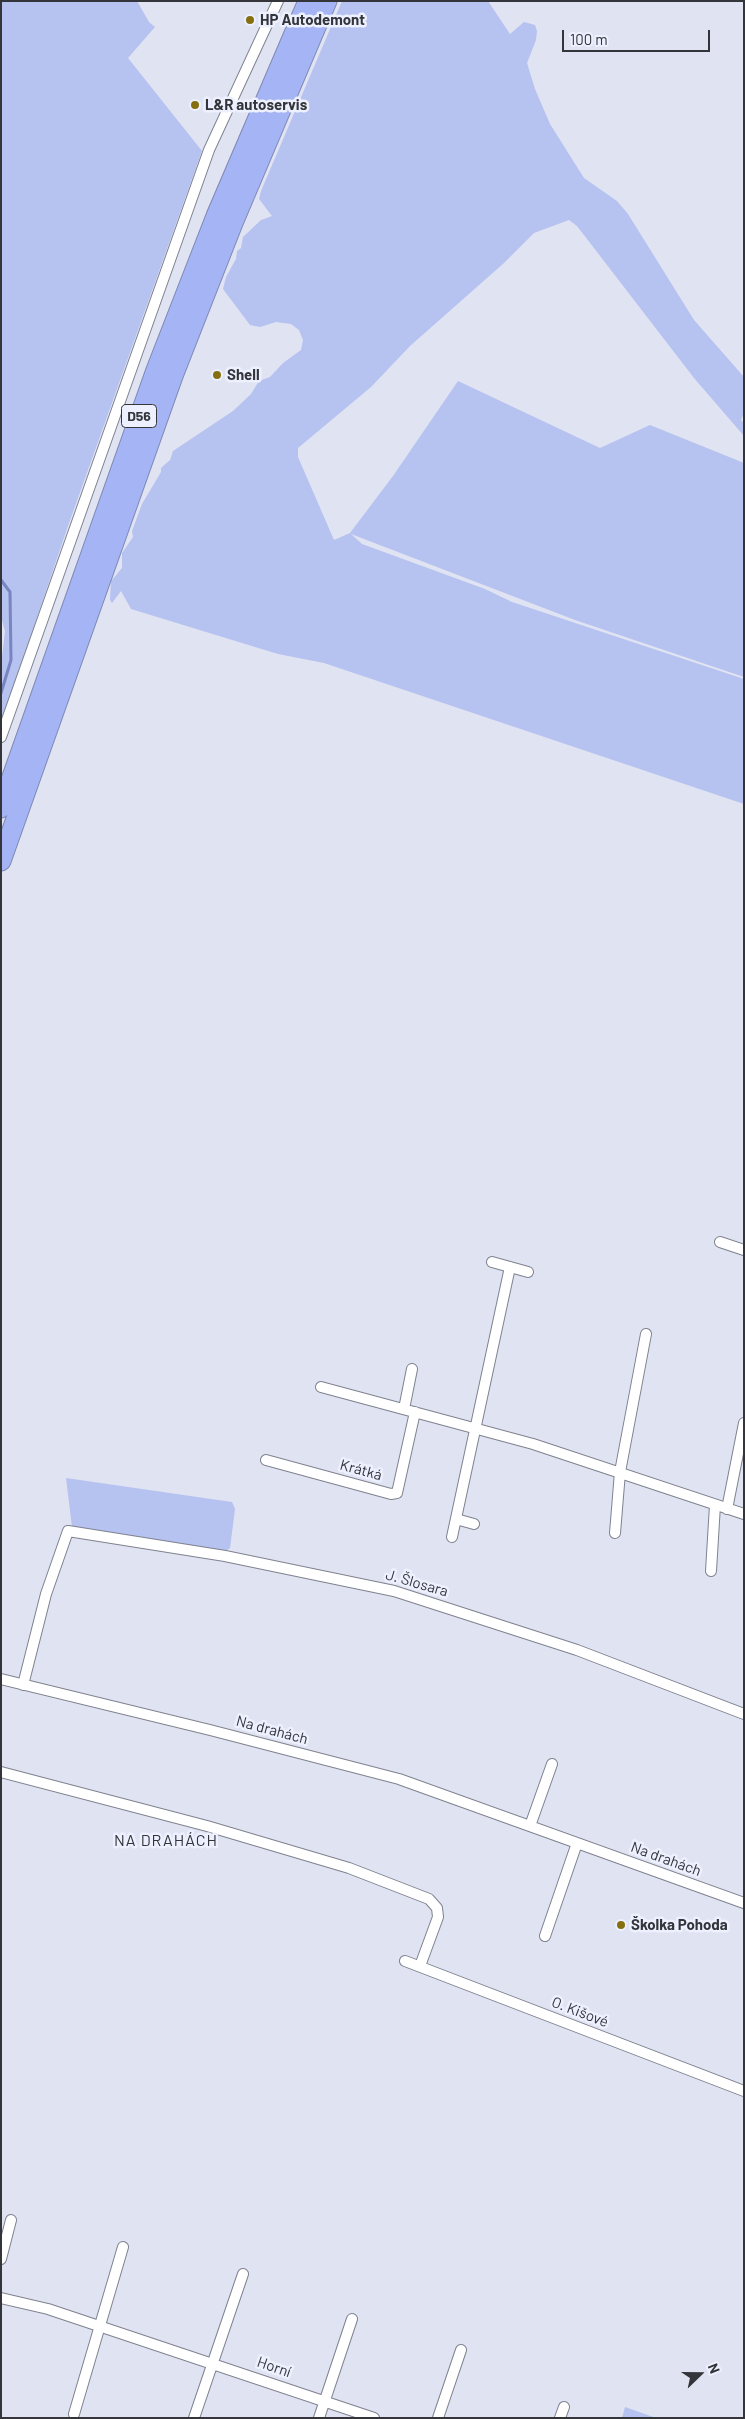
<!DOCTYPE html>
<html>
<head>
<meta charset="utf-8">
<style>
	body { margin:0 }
	#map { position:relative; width:745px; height:2419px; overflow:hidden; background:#e0e3f2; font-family:Barlow,sans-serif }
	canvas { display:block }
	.frame { position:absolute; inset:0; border:2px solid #33353a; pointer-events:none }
	.north { position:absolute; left:675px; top:2349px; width:50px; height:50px; -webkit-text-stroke:4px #edf1ff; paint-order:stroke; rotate:68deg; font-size:14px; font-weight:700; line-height:20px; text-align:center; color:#33353a }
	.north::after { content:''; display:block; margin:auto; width:18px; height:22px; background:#33353a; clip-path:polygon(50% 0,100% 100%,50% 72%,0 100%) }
	.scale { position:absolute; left:562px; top:30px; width:148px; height:22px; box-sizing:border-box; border:2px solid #33353a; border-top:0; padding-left:6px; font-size:15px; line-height:18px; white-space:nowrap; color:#33353a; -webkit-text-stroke:4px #edf1ff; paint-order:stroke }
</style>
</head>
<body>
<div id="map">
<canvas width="745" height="2419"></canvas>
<div class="frame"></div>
<div class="north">N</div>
<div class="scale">100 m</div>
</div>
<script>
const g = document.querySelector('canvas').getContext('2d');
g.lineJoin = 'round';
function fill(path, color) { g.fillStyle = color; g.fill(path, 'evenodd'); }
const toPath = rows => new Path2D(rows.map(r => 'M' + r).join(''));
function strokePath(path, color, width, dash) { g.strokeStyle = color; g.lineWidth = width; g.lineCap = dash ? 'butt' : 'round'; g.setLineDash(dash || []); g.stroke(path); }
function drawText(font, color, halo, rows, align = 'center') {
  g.font = font + ' Barlow,sans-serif'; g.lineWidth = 5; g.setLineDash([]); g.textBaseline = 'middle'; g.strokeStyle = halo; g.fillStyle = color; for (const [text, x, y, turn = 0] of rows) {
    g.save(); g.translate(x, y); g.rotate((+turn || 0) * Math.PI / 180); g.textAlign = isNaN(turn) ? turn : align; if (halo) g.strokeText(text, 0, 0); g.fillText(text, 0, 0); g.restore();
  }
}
fill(toPath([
	[1,1,137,1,149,22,155,27,128,58,202,151,68,526,1,724,1,666,5,631,1,617],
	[342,1,488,1,510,34,524,22,535,25,537,31,536,40,527,63,535,89,550,124,584,178,617,201,628,214,694,320,744,377,744,413,741,420,744,423,744,436,694,378,577,226,569,220,534,233,504,263,410,346,371,387,298,448,298,457,334,540,350,533,393,476,458,381,600,448,650,425,744,463,744,677,575,620,351,534,362,544,485,589,512,602,744,679,744,804,324,663,278,654,131,609,121,591,112,603,110,600,111,581,122,568,122,553,133,537,132,531,142,504,161,472,161,468,170,460,173,451,233,411,251,394,259,381,270,377,283,363,301,350,303,340,299,330,291,324,276,322,260,327,250,325,223,289,226,277,236,259,237,251,241,248,243,237,261,220,272,216,259,199,261,191],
	[66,1478,232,1502,235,1509,230,1548,225,1552,72,1527],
	[625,2407,656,2418,622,2418]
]), '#b6c2f0');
strokePath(toPath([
	[1,580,10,592,11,660,1,693]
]), '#7885c0', 3);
const street = toPath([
	[1,737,209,150,278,1],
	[720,1242,744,1250],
	[492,1262,528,1272],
	[321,1387,533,1444,744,1514],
	[404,1409,412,1369],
	[266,1460,391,1494,397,1493,415,1412],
	[727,1509,744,1423],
	[456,1519,474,1524],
	[615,1533,620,1472,646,1334],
	[452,1537,510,1267],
	[711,1571,715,1505],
	[1,1679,210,1730,399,1779,744,1903],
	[23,1685,46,1594,68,1531,225,1556,394,1591,577,1650,744,1714],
	[1,1772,207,1826,349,1868,429,1899,437,1908,438,1917,420,1966],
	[530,1826,552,1764],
	[545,1936,577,1843],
	[405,1961,744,2091],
	[1,2259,11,2220],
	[1,2298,48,2309,374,2418],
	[74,2414,123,2247],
	[194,2418,243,2274],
	[319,2418,352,2319],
	[438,2418,461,2350],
	[560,2418,564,2407]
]);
const highway = toPath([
	[1,808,156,370,216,216,308,1],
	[1,861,173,376,233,223,327,1]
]);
strokePath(street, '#7f828f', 12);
strokePath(highway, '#7d88b3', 21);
strokePath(street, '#fff', 10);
strokePath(highway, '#a5b4f4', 19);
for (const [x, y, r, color] of [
	[250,20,5,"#866f0e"],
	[195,105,5,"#866f0e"],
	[217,375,5,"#866f0e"],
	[621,1925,5,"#866f0e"]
]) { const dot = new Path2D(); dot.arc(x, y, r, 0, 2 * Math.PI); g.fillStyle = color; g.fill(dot); strokePath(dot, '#edf1ff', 2); }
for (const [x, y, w] of [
	[139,416,35]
]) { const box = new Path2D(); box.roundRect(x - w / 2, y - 11.5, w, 23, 4); g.fillStyle = '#edf1ff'; g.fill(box); strokePath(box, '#33353a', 1); }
drawText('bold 14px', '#33353a', null, [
	["D56",139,416]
]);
drawText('bold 15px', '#33353a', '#edf1ff', [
	["HP Autodemont",260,20],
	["L&R autoservis",205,105],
	["Shell",227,375],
	["Školka Pohoda",631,1925]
], 'left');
drawText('15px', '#33353a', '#edf1ff', [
	["Krátká",361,1470,15],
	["J. Šlosara",417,1583,16],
	["Na drahách",272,1730,15],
	["Na drahách",666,1859,20],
	["O. Kišové",580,2012,21],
	["Horní",274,2367,19]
]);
g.letterSpacing = '1px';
drawText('16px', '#33353a', '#edf1ff', [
	["NA DRAHÁCH",166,1841]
]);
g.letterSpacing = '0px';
</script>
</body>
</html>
